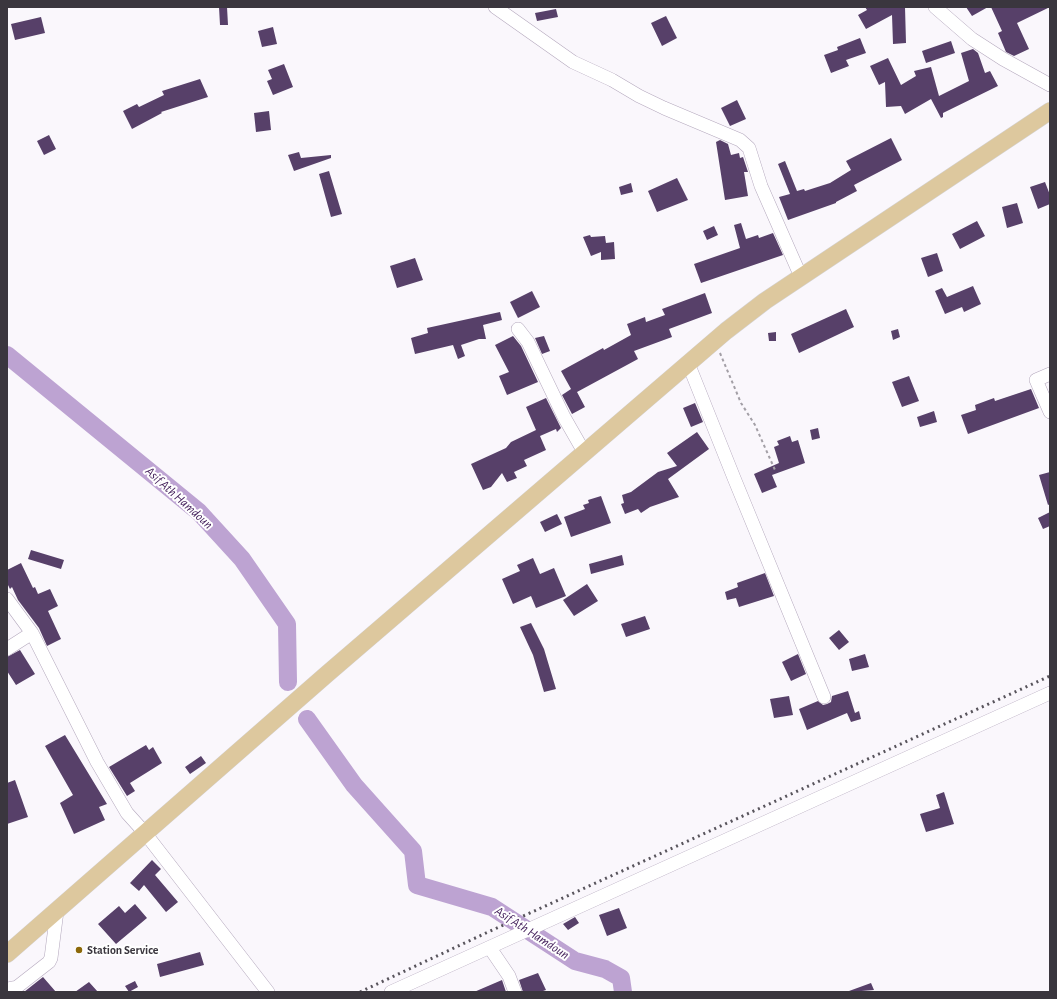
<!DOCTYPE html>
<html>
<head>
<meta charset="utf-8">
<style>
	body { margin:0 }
	#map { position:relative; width:1057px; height:999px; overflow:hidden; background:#faf7fc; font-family:"Alegreya Sans",sans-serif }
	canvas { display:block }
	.frame { position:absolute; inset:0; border:8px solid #3a363e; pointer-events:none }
</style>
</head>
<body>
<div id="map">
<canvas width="1057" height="999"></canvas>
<div class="frame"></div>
</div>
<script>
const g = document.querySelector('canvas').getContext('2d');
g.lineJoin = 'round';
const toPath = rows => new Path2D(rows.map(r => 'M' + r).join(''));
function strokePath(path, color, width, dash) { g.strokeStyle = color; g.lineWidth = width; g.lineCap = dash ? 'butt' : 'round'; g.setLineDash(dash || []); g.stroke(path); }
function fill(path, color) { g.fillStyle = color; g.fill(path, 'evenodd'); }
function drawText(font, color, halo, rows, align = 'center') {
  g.font = font + ' "Alegreya Sans",sans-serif'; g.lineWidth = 4; g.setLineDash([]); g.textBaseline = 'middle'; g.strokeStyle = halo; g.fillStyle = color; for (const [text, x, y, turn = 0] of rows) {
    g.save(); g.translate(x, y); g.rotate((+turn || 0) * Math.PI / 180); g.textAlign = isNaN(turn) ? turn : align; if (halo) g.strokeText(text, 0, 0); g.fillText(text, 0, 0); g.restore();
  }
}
strokePath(toPath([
	[7,355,199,512,242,559,287,624,288,682],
	[307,719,354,785,413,851,417,885,492,907,575,961,605,969,621,978,623,992]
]), '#bda3d2', 18);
fill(toPath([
	[219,7,227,7,228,25,220,25],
	[865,7,905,7,906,43,893,44,892,15,866,29,858,15,867,10],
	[966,7,988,7,972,16],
	[991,7,1050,7,1017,23,1029,49,1014,56,1006,52,998,33,1002,31],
	[556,9,558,17,537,21,535,13],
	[666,16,677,38,662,46,651,23],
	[41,17,45,33,15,40,11,24],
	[273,27,277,44,262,47,258,31],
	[860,38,866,53,846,60,849,66,831,73,824,55,838,50,837,47],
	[951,41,955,53,926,63,922,51],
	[973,49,978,53,985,73,990,71,998,86,943,113,943,117,941,118,931,99,905,114,901,106,886,107,885,82,879,85,870,66,888,58,901,85,916,76,914,71,931,67,939,96,969,81,961,53],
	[284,64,293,87,273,95,267,81,272,79,268,70],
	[200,79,208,97,161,112,162,113,132,129,123,111,137,104,139,107,164,95,162,91],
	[737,100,746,119,730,126,721,108],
	[269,111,271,130,256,132,254,113],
	[49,135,56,149,44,155,37,141],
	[891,138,902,160,854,185,857,191,836,202,836,203,788,220,779,197,790,194,778,164,785,161,797,191,804,189,805,191,830,183,851,170,846,161],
	[720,140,728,144,731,155,739,153,740,158,743,157,748,172,744,172,748,196,725,200,716,142],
	[299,152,301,158,331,155,331,158,294,171,288,155],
	[329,171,342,214,331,217,319,174],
	[677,178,688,200,657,212,648,191],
	[1045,182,1050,195,1050,204,1038,209,1030,187],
	[631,183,633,192,621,195,619,187],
	[1017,203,1023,223,1007,228,1002,207],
	[977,221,985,236,960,249,952,234],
	[741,223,746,239,758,235,759,238,773,233,783,255,701,283,694,264,740,248,734,225],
	[714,226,718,235,707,240,703,231],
	[590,235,591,237,605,236,606,243,614,242,615,259,601,260,601,252,591,256,583,237],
	[937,253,943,271,928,277,921,258],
	[415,258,423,280,397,288,390,266],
	[973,286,981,304,964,312,962,307,945,314,935,291,942,288,947,297],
	[532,291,540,307,518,318,510,302],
	[705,293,712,313,669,329,672,337,634,351,638,359,577,392,585,407,572,414,562,395,571,389,561,371,603,348,604,350,631,335,627,324,645,317,646,322,665,315,662,309],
	[846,309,854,327,799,353,791,334],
	[500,312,502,320,483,325,486,339,479,339,461,345,465,356,458,359,453,345,415,354,411,338,428,333,427,328],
	[898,329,900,337,893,340,891,331],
	[776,332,776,341,769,341,768,333],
	[513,336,521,346,538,382,507,395,499,376,509,372,495,345],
	[544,336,550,351,542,354,535,338],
	[909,376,919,401,902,407,892,382],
	[1031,389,1039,408,968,434,961,415,976,410,975,405,994,398,995,401],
	[546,398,561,428,557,432,556,429,540,436,546,450,524,460,527,466,514,472,517,478,507,482,502,473,491,487,483,490,471,464,506,448,511,442,536,430,526,407],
	[695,403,703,422,691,427,683,408],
	[934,411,937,422,920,427,917,417],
	[818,428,820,438,812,440,810,430],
	[697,432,709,449,668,479,679,497,650,507,641,513,638,509,625,514,621,504,624,503,622,495,631,492,658,472,677,466,667,453],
	[790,436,792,442,798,440,805,463,772,475,777,487,762,493,754,474,779,463,774,447,779,445,777,441],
	[1050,472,1050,504,1048,505,1039,475],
	[601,496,611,523,571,537,564,517,585,509,583,505,589,503,588,500],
	[1050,512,1050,526,1043,529,1038,518],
	[557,514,562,524,545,532,540,522],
	[31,550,64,560,61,569,28,559],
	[622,555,624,565,591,574,589,564],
	[533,558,540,574,554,568,566,596,536,608,531,596,513,604,502,579,520,571,517,565],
	[21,563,33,588,35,587,38,594,50,589,58,606,48,611,61,639,47,646,39,628,18,600,12,587,10,589,7,583,7,570],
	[765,573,774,596,739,607,736,598,727,600,725,592,738,587,737,583],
	[587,584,598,601,574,616,563,600],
	[645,616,650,629,626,637,621,624],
	[531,623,544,649,556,689,544,692,533,655,520,627],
	[839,630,849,642,839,650,829,638],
	[20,650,35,674,16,685,7,671,7,657],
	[798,654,806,674,791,681,782,662],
	[865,654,869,667,852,671,849,659],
	[848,691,855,713,859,711,861,719,851,722,847,713,807,730,799,709,818,701,823,705,827,704,831,702,832,696],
	[789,696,793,715,774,718,770,699],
	[65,735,107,804,99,807,105,820,74,834,60,803,73,795,45,746],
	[146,745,149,750,153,747,162,763,130,783,135,791,127,796,109,767],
	[201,756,206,763,190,774,185,767],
	[15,780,28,817,7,824,7,783],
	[944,792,954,824,926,832,920,814,940,808,936,795],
	[152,860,161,869,155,875,178,902,166,912,144,885,139,891,130,883],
	[135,904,147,918,116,944,98,924,119,906,125,913],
	[619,908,627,928,607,936,599,915],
	[575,917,579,923,568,930,563,924],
	[200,952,204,965,160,977,157,964],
	[538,973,546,990,540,992,523,992,519,980],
	[43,977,56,992,24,992],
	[502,980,506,992,474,992],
	[135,981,138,987,129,992,125,986],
	[89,982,98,992,75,992],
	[871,983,874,990,849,992,849,991]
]), '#574069');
const minor = toPath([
	[495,7,573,62,612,80,639,96,664,108,740,140,749,148,761,186,801,277],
	[935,7,972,39,1003,59,1050,85],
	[518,329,528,342,564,417,584,452],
	[688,363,734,478,824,697],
	[1050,374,1036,380,1050,412],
	[7,599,32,633,97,762,127,813,145,833,268,992],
	[7,649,32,633],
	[490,948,509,976,515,992],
	[7,989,17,987,49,962,51,958,57,911],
	[391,992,1050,693]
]);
const major = toPath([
	[7,954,327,674,726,331,765,301,1050,111]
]);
strokePath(minor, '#b4a8bd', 14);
strokePath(major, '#d4d3d5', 18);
strokePath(toPath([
	[720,353,741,403,755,425,775,470]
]), '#a39fa6', 2, [3, 3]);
strokePath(minor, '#fff', 13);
strokePath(major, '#ddc89e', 17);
strokePath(toPath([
	[360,992,486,933,1050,676]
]), '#58545c', 3, [2, 4]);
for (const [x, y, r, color] of [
	[79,950,4,"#8c6809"]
]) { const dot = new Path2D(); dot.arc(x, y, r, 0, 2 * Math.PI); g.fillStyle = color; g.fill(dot); strokePath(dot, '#fff', 1.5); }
drawText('bold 12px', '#3a363e', '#fff', [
	["Station Service",87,950]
], 'left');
drawText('italic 13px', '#45225c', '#fff', [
	["Asif Ath Hamdoun",179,498,42],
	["Asif Ath Hamdoun",532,933,33]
]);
</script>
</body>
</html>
